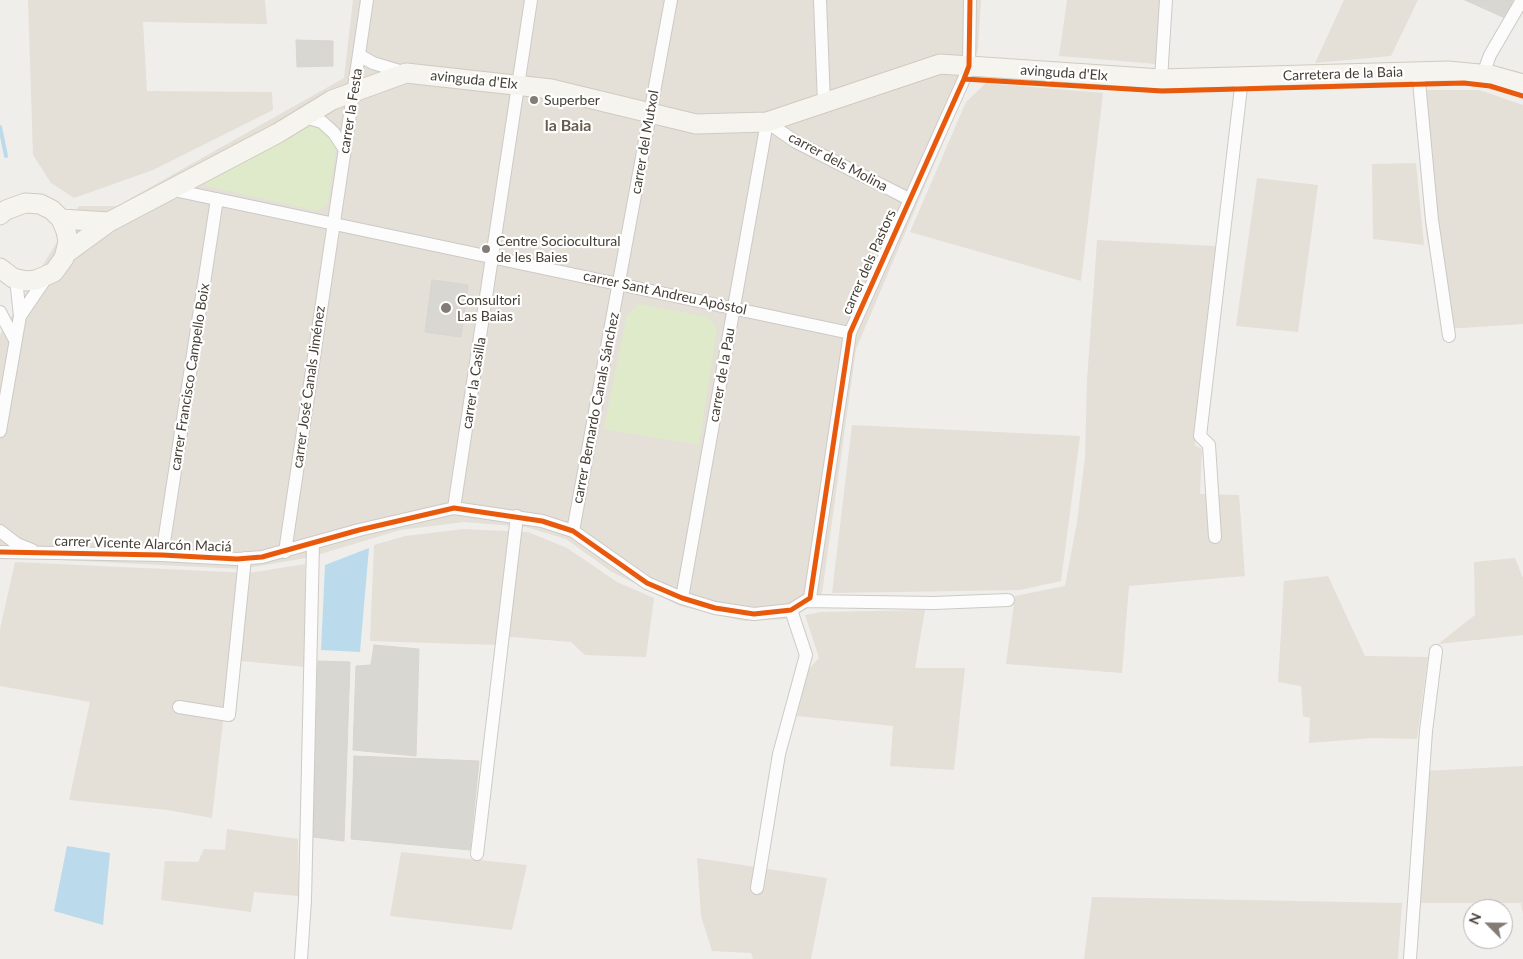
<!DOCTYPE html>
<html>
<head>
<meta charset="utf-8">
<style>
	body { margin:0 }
	#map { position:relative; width:1523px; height:959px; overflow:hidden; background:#f0eeea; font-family:Lato,sans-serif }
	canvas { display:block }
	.north { position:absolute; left:1463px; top:899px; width:50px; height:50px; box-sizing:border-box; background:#fff; border:1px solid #b5b2af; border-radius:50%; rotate:293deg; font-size:14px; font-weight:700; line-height:20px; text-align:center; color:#463f36 }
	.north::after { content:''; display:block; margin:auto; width:18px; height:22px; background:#827c75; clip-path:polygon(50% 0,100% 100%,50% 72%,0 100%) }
</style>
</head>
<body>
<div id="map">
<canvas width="1523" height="959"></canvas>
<div class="north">N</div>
</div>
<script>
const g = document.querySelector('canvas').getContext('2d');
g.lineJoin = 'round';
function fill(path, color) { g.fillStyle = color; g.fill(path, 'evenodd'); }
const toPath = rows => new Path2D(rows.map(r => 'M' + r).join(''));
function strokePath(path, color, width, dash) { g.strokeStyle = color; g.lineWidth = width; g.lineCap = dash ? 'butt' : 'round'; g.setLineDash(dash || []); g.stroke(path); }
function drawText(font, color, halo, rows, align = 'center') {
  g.font = font + ' Lato,sans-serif'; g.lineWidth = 4.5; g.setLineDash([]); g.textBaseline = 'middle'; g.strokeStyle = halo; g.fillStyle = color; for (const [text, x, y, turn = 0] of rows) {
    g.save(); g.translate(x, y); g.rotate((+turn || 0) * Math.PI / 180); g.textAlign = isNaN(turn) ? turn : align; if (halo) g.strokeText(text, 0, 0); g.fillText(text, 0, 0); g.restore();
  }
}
fill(toPath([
	[28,0,265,0,267,24,143,22,147,91,272,92,273,110,153,170,74,198,51,183,33,155],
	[353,0,981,0,978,49,963,96,856,349,822,593,809,607,787,619,744,621,680,606,612,572,566,539,526,527,464,522,400,530,311,557,242,569,0,557,0,335,79,206,117,206,344,78],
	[1067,0,1163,0,1157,64,1059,56],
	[1344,0,1418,0,1391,56,1315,63],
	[986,83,1103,93,1081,281,910,232,966,102],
	[1415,90,1479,90,1523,105,1523,324,1446,329,1426,233],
	[1416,163,1424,245,1373,239,1372,164],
	[1257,178,1318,185,1298,332,1236,326],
	[1097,240,1216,246,1195,445,1202,449,1200,494,1239,495,1245,576,1129,586,1122,673,1006,664,1015,596,1065,586,1077,522,1085,457,1087,380],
	[852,425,1080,436,1061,581,1020,590,832,593],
	[464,529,528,532,567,548,617,582,654,598,646,657,585,655,571,642,500,636,496,645,370,641,374,545,405,536],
	[1515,558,1523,578,1523,635,1438,644,1475,615,1474,562],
	[15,562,249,573,305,564,305,667,230,660,212,818,167,810,69,800,90,702,0,686,0,629],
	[1328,576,1365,656,1428,657,1417,739,1373,738,1309,743,1310,718,1303,716,1301,686,1278,682,1284,581],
	[925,610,915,668,965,668,954,770,890,766,893,726,797,716,808,670,819,658,805,615,821,612],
	[1523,766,1523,914,1521,903,1415,903,1423,771],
	[227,829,298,839,299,896,254,892,251,912,161,900,165,861,198,862,204,849,225,850],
	[401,852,527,865,512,930,390,916],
	[697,858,827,878,811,959,753,959,751,953,712,951,701,916],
	[1092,897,1402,903,1398,959,1084,959]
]), '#e4dfd7');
fill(toPath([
	[313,123,319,126,337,142,328,203,317,211,206,186,207,181],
	[639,304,708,317,717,329,699,445,604,429,627,314]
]), '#deeaca');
fill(toPath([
	[369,548,360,652,321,650,325,565],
	[67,846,110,853,103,925,54,911]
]), '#bbdbed');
strokePath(toPath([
	[0,127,6,156]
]), '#bbdbed', 4);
const building = toPath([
	[1465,0,1513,0,1505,18,1465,0],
	[296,40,333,41,333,66,297,67,296,40],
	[432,280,468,285,461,337,425,332,432,280],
	[374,645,419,649,416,756,353,750,356,666,371,665,374,645],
	[318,661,350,662,344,841,313,837,318,661],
	[354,756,479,761,470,850,351,839,354,756]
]);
fill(building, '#d9d7d2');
strokePath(building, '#d8d5d0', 1);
const minor = toPath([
	[820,0,824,103],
	[359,55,373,63,406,73],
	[1418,71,1432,220,1449,336],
	[1483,74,1490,55,1522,0],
	[1161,79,1166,0],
	[305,117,322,122,334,133,345,150],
	[169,189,850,333],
	[0,312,15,340],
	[20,316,48,275],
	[0,431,20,316,16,279],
	[454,508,531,0],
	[0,531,17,544,32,550],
	[573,531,671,0],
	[1215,537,1209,445,1200,436,1242,79],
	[0,552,162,555,237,559,262,557,359,530,454,508,542,521,573,531,647,583,682,598,715,608,754,614,791,610,810,598,850,333,964,79,969,66,970,0],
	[285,552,367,0],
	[162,555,217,199],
	[682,598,767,122,796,142,909,199],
	[805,601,934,603,1008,600],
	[179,707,229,715,245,558],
	[477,854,517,516],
	[757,888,779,754,806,655,791,610],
	[301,959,305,900,313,543],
	[1410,959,1426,731,1436,651]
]);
const secondary = toPath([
	[0,215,6,210,25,203,40,204,52,210,61,219,66,231,68,242,64,258,54,272,36,280,26,281,13,278,0,268],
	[61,219,109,222],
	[65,254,109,222,278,133,332,100,406,73,551,89,696,124,767,122,940,64,1161,79,1448,71,1490,75,1523,84]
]);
strokePath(minor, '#cccac6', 14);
strokePath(secondary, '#cfcbc1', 21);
strokePath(minor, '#fdfcfc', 12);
strokePath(secondary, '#f6f4ee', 19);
strokePath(toPath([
	[964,79,1162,91,1464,83,1490,86,1523,96],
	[0,552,162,555,237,559,262,557,359,530,454,508,542,521,573,531,647,583,682,598,715,608,754,614,791,610,810,598,850,333,964,79,969,66,970,0]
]), '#e8590c', 5);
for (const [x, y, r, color] of [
	[534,100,5,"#827c75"],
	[486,249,5,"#827c75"],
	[446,308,6,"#827c75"]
]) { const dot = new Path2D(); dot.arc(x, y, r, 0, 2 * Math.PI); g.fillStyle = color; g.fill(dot); strokePath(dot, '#fff', 2); }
drawText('14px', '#463f36', '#fff', [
	["avinguda d'Elx",1064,73,4],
	["Carretera de la Baia",1343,74,-2],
	["avinguda d'Elx",474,80,6],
	["carrer la Festa",351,111,-81],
	["carrer del Mutxol",645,142,-80],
	["carrer dels Molina",838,162,28],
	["carrer dels Pastors",869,262,-66],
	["carrer Sant Andreu Apòstol",665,293,12],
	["carrer de la Pau",722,375,-80],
	["carrer Francisco Campello Boix",190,377,-81],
	["carrer la Casilla",474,383,-81],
	["carrer José Canals Jiménez",309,387,-82],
	["carrer Bernardo Canals Sánchez",596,408,-79],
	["carrer Vicente Alarcón Maciá",143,544,2]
]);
drawText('14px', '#463f36', '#fff', [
	["Superber",544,100],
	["Centre Sociocultural",496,241],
	["de les Baies",496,257],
	["Consultori",457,300],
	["Las Baias",457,316]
], 'left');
drawText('bold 16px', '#685c4d', '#fff', [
	["la Baia",568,126]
]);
</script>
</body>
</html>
